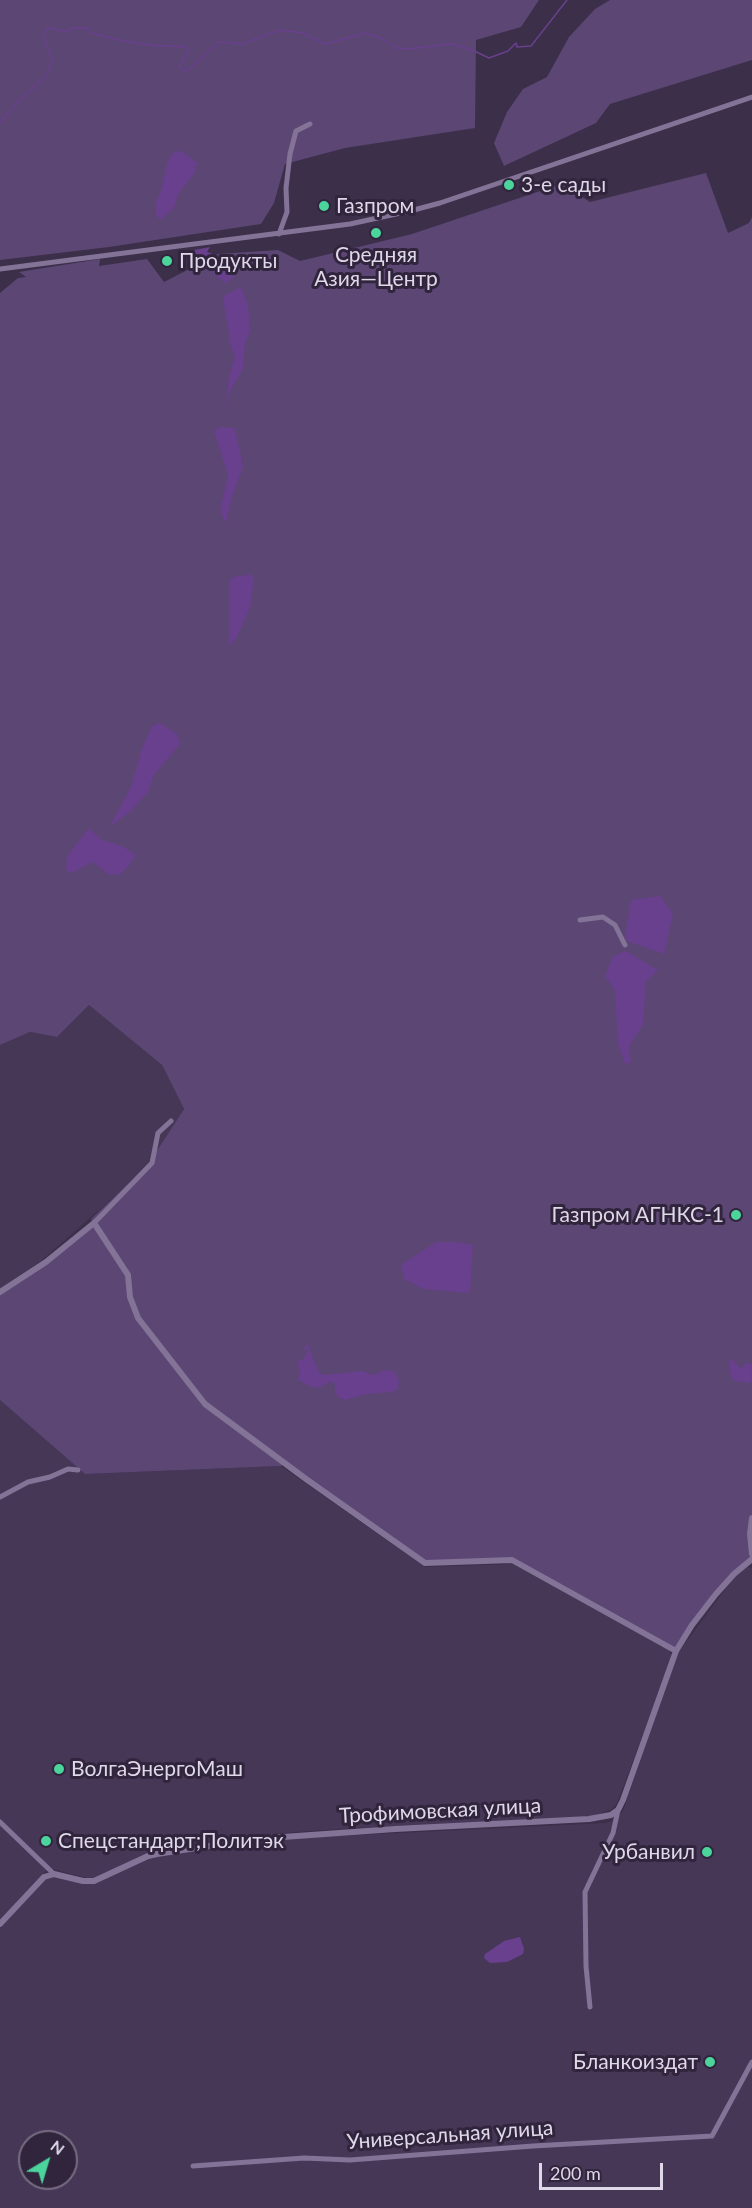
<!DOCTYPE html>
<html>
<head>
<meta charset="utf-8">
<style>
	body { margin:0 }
	#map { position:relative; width:752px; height:2208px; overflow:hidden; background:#3b2f49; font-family:Lato,sans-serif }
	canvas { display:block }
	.north { position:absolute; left:18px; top:2130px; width:60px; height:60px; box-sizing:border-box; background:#31253e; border:2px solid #776d82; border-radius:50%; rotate:38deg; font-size:16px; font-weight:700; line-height:24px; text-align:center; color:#dfd8e8 }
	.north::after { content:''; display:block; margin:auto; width:21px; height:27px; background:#4bd49b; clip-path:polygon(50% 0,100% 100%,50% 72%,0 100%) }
	.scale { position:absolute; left:539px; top:2163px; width:124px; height:27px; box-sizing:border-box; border:3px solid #dfd8e8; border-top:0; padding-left:8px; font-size:18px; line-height:21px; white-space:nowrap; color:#dfd8e8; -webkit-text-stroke:4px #31253e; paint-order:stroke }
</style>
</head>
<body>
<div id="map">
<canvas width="752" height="2208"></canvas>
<div class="north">N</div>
<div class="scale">200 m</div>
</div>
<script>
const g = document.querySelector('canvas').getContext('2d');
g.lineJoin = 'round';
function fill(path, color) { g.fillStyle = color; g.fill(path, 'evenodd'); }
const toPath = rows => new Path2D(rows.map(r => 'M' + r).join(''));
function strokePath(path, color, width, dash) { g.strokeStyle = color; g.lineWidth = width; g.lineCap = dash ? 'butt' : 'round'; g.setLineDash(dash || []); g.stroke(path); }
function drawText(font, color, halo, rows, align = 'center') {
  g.font = font + ' Lato,sans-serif'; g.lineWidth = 6; g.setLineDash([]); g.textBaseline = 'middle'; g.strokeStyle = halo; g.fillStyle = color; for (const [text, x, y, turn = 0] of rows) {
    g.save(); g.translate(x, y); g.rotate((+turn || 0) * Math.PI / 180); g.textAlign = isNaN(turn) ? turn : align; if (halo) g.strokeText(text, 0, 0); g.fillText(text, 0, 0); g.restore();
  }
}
fill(toPath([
	[89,1005,162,1065,184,1109,147,1166,130,1183,41,1261,0,1289,0,1045,30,1032,57,1037],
	[0,1400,85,1474,281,1466,425,1567,513,1564,669,1650,672,1657,617,1803,612,1809,594,1816,338,1829,256,1835,153,1852,91,1879,49,1868,0,1919],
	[747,1567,752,1568,752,2208,0,2208,0,1928,44,1877,54,1874,86,1883,149,1858,276,1839,605,1823,612,1821,623,1811,678,1653,735,1576],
	[30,2142,66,2142,66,2178,30,2178]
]), '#463757');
fill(toPath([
	[0,0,539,0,521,27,476,40,475,128,345,148,285,164,274,203,261,224,109,247,0,260],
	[610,0,752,0,752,60,610,104,596,123,504,166,494,143,507,112,523,89,547,77,569,37,595,9],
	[706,173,728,233,749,223,752,217,752,1559,734,1574,676,1651,512,1560,425,1563,284,1463,281,1466,85,1474,0,1400,0,1292,46,1262,93,1223,91,1219,147,1166,184,1109,162,1065,89,1005,57,1037,30,1032,0,1045,0,293,18,278,26,277,19,272,100,259,99,266,147,259,164,282,218,254,278,250,300,261,412,234,561,184,590,202]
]), '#5c4674');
fill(toPath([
	[178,151,184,153,197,163,194,174,178,194,174,208,160,220,156,214,155,205,161,190,168,160,174,152],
	[210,247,207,252,213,254,234,277,225,283,197,259,194,250],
	[241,287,248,305,250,331,245,343,243,369,231,389,226,406,229,377,235,357,231,346,223,299,225,295],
	[220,427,235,428,243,467,233,494,226,523,222,515,222,502,228,475,214,431],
	[251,574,254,579,250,608,236,639,228,646,230,633,230,580,234,577],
	[160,723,177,734,180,744,154,775,148,792,129,813,110,826,131,787,142,748,152,726],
	[89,828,102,840,122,846,136,855,130,864,120,875,108,874,93,862,72,873,66,870,67,856],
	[660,896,673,914,664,954,627,941,625,937,631,900],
	[626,951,658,970,646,982,643,1025,629,1046,631,1063,625,1064,618,1043,615,991,605,976,613,956],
	[436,1242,457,1242,473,1245,470,1293,423,1289,404,1279,401,1265],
	[307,1343,318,1370,323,1375,363,1371,373,1375,385,1370,394,1371,399,1380,398,1389,392,1392,366,1394,345,1400,338,1397,335,1391,335,1384,331,1381,318,1388,309,1386,297,1379,300,1375,297,1360,301,1361,307,1353,308,1350,304,1350],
	[732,1359,740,1368,743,1367,745,1363,751,1364,752,1380,749,1383,734,1381,730,1373,729,1361],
	[520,1937,524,1949,523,1954,507,1962,490,1963,484,1958,485,1954,504,1941]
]), '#68408d');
strokePath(toPath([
	[0,123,18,102,46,76,53,61,43,36,48,28,68,32,71,28,88,28,90,32,114,39,149,45,186,47,189,50,179,67,184,71,190,69,218,42,242,44,280,30,303,33,325,44,366,33,383,39,396,48,407,49,452,44,470,49,489,58,508,51,516,43,517,47,531,46,567,0]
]), '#68408d', 1.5);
strokePath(toPath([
	[279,234,287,212,286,188,290,154,296,131,310,124],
	[0,269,350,224,410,211,440,203,752,97],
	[580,920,603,917,615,925,625,945],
	[94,1223,152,1163,158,1133,171,1121],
	[0,1497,28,1482,50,1477,68,1469,78,1470],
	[0,1822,54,1874],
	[590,2007,586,1966,585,1892,613,1833,618,1810],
	[193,2166,304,2158,350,2160,533,2146,712,2136,752,2062]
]), '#837396', 5);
strokePath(toPath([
	[0,1292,46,1262,94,1223,128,1275,130,1297,138,1318,205,1404,306,1479,425,1563,512,1560,676,1651],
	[752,1518,750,1534,752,1554],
	[0,1924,44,1877,54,1874,83,1881,94,1881,148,1856,157,1854,255,1839,395,1829,589,1819,611,1815,618,1810,623,1800,676,1651,692,1625,716,1594,734,1574,752,1559]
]), '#837396', 6);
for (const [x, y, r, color] of [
	[509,185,6,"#4bd49b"],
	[324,206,6,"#4bd49b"],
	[376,233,6,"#4bd49b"],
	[167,261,6,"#4bd49b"],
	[736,1215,6,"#4bd49b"],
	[59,1769,6,"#4bd49b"],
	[46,1841,6,"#4bd49b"],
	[707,1852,6,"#4bd49b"],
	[710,2062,6,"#4bd49b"]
]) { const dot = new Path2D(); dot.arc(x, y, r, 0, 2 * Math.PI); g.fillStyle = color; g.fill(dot); strokePath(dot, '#31253e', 2); }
drawText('21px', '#dfd8e8', '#31253e', [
	["3-е сады",521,185],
	["Газпром",336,206],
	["Средняя",376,255,"center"],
	["Азия—Центр",376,279,"center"],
	["Продукты",179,261],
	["Газпром АГНКС-1",724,1215,"right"],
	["ВолгаЭнергоМаш",71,1769],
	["Спецстандарт;Политэк",58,1841],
	["Урбанвил",695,1852,"right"],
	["Бланкоиздат",698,2062,"right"]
], 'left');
drawText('21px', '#dfd8e8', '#31253e', [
	["Трофимовская улица",440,1811,-3],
	["Универсальная улица",450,2135,-4]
]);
</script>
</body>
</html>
